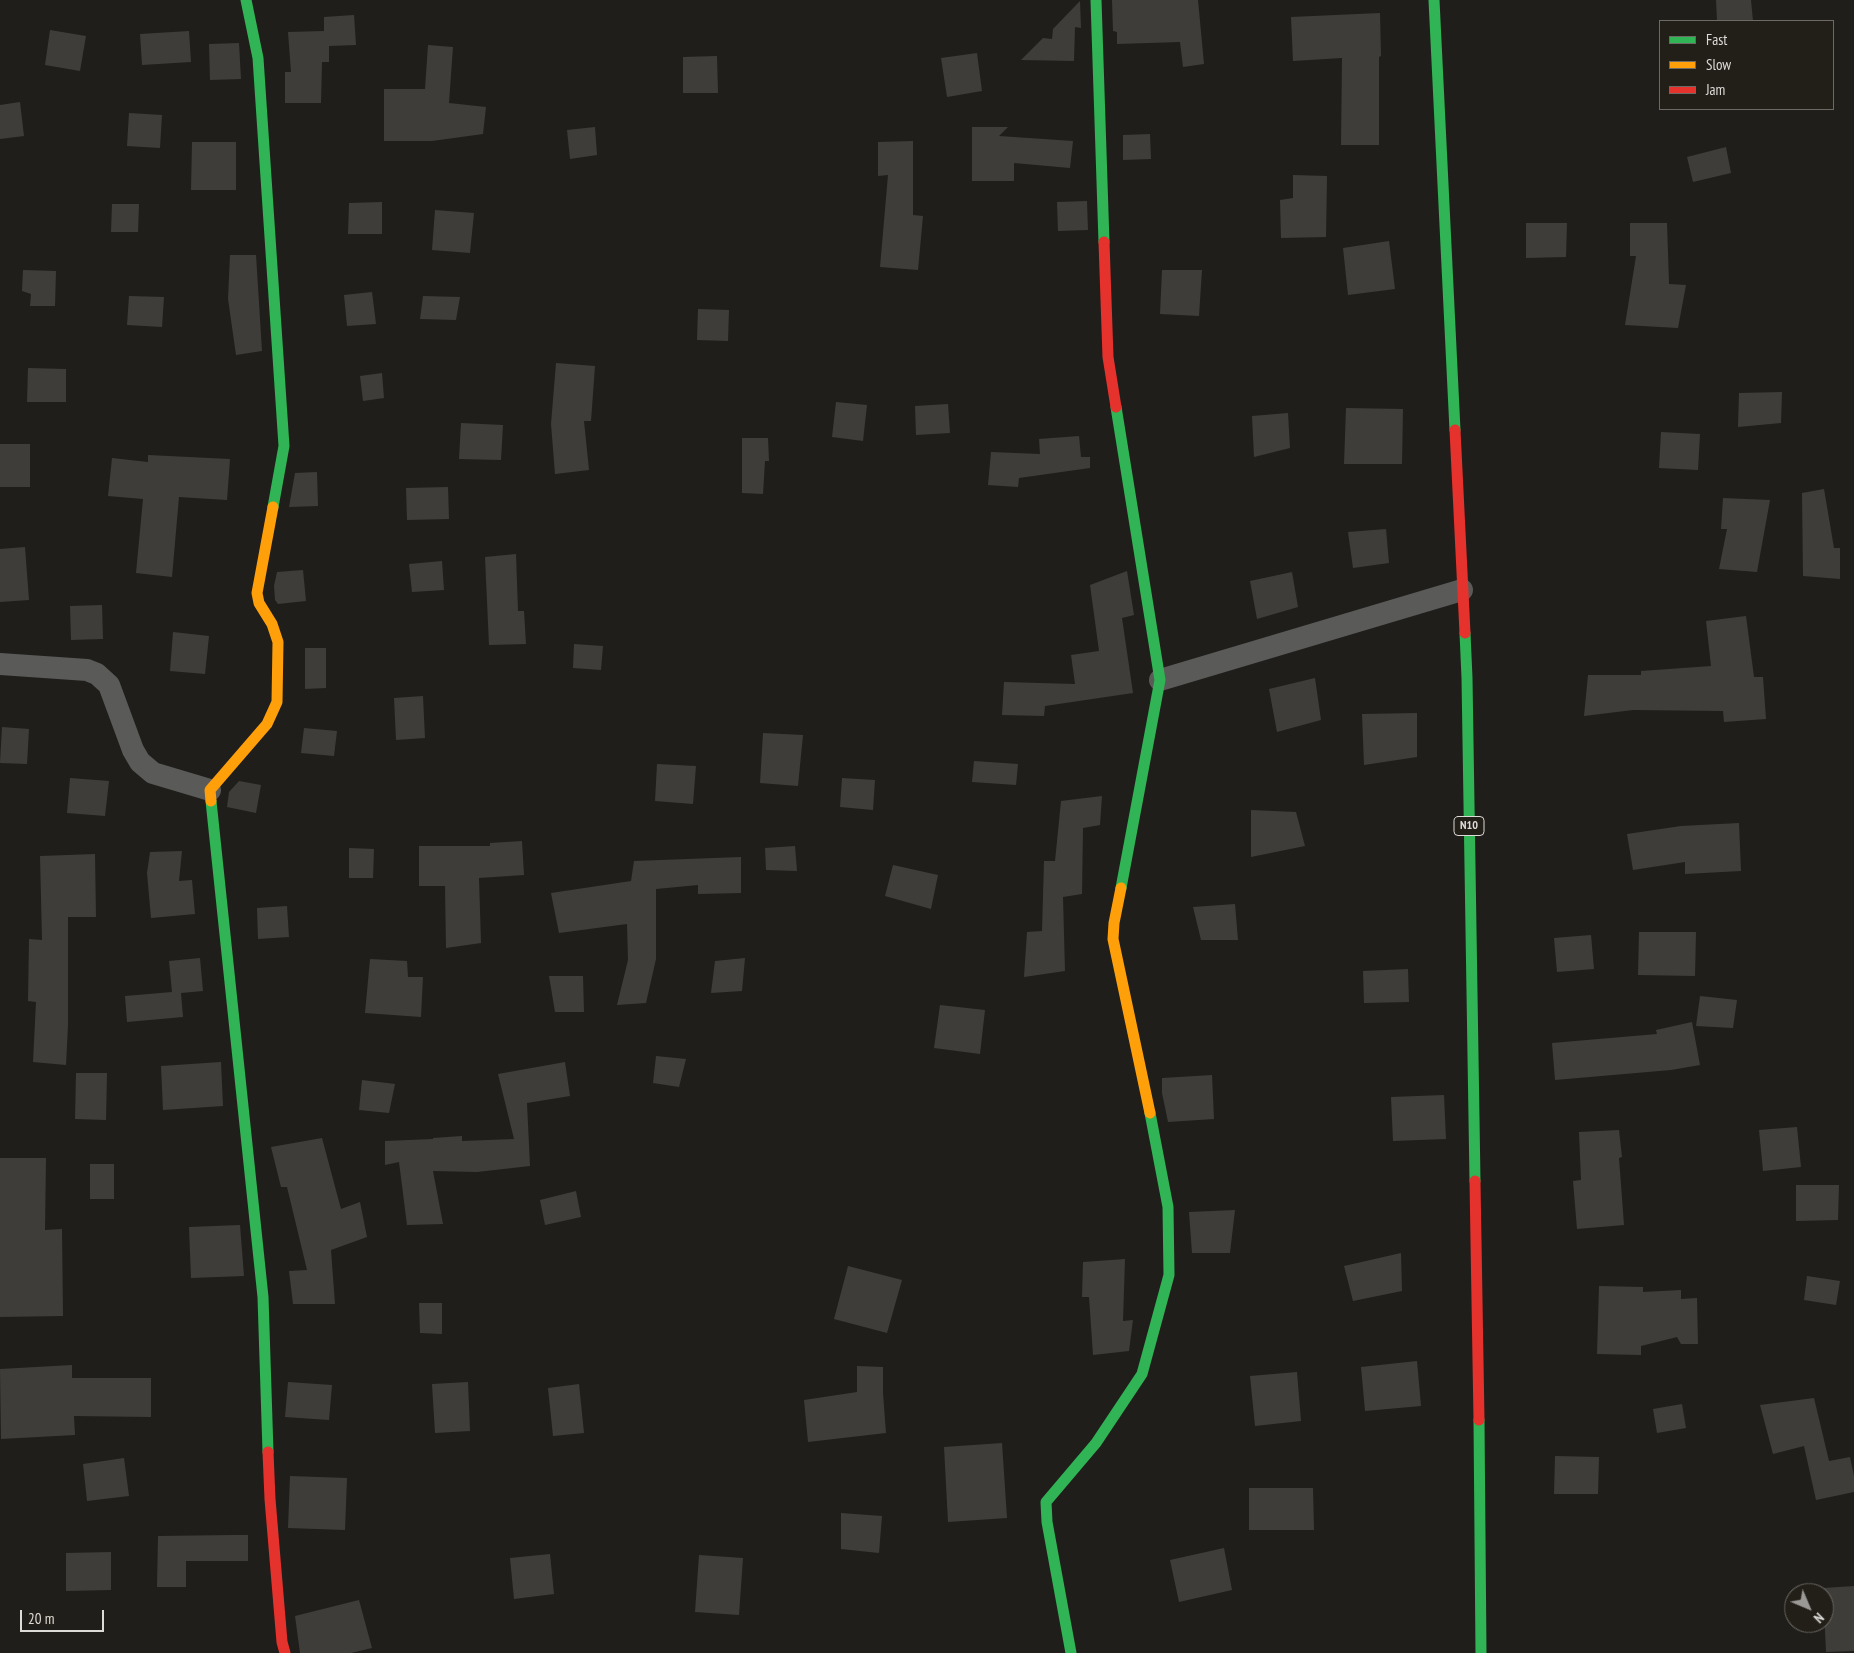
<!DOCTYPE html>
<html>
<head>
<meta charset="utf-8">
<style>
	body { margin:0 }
	#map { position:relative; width:1854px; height:1653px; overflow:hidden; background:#201e1b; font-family:"PT Sans Narrow",sans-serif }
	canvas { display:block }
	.legend { position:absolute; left:1659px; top:20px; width:175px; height:90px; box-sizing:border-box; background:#221f19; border:1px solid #6d6a65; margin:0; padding:6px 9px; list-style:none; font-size:15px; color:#dddbd8 }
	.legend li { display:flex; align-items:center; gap:10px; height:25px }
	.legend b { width:25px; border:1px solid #6d6a65 }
	.north { position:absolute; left:1784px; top:1583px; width:50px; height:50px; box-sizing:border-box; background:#221f19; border:1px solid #6d6a65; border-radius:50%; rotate:135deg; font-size:14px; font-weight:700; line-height:20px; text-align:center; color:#dddbd8 }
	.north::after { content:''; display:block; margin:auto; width:18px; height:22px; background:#9b9996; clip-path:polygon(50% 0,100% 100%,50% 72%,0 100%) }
	.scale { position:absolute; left:20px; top:1610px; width:84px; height:22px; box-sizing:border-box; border:2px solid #dddbd8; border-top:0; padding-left:6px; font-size:15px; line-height:18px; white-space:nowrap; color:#dddbd8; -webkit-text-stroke:4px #221f19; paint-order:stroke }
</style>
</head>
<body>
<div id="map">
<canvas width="1854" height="1653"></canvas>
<ul class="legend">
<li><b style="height:6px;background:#30b455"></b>Fast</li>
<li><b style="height:6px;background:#ff9f0a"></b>Slow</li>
<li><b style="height:6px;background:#e5322d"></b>Jam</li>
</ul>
<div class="north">N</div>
<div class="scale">20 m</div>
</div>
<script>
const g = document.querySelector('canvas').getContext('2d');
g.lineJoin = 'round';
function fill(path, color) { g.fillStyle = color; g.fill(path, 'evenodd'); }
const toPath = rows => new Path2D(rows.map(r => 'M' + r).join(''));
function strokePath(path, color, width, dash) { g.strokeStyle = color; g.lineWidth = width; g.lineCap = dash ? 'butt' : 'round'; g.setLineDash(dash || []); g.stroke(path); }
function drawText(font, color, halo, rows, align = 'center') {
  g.font = font + ' "PT Sans Narrow",sans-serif'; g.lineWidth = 4; g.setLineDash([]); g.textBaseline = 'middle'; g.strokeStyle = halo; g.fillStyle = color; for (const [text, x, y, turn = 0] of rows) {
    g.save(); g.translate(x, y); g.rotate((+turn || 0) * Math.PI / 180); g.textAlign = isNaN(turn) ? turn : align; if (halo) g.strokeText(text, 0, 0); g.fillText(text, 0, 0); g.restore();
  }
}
fill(toPath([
	[1112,0,1198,0,1204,64,1183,67,1180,42,1117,44,1117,32,1113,31],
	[1716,0,1751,0,1753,21,1717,21],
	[1080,1,1081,28,1075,27,1074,61,1021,60,1043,38,1052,39,1053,29],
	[1380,13,1381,56,1379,57,1379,145,1341,145,1342,58,1293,61,1291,17],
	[354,15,356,45,329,46,329,62,322,62,321,103,285,103,285,72,291,72,288,32,324,31,324,17],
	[50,30,86,36,80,71,45,65],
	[189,31,191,62,142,65,140,34],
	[239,43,241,79,210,80,209,44],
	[428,45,453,47,449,103,486,107,483,134,432,141,384,141,384,89,425,89],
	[977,53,982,91,947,97,941,58],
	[717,56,718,93,683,93,683,57],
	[20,102,24,136,0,139,0,105],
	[129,113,162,115,160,148,127,146],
	[595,127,597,155,570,159,567,130],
	[972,127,1008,127,999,136,1073,141,1070,168,1014,163,1014,181,972,181],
	[1150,134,1151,159,1123,160,1123,135],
	[913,141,913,215,923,216,918,270,880,267,888,175,878,176,878,142],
	[192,142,236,142,236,190,191,190],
	[1726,147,1731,173,1693,182,1687,157],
	[1293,175,1327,176,1326,237,1281,238,1280,200,1293,198],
	[1087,201,1088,230,1058,231,1057,202],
	[382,202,382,234,348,234,349,203],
	[112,204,139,204,138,232,111,232],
	[435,210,474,213,470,253,432,250],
	[1526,223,1567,223,1566,257,1526,258],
	[1630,223,1667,223,1669,284,1686,285,1678,328,1625,325,1636,256,1630,256],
	[1389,241,1395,289,1348,295,1343,248],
	[230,255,256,255,262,351,236,355,228,299],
	[23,270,56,271,55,306,30,306,31,294,22,291],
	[1162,270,1202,270,1199,316,1160,314],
	[372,292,376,324,347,326,344,295],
	[129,296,164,297,162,327,127,325],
	[423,296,460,297,456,320,420,319],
	[698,309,729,310,728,341,697,340],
	[556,363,595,366,591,421,584,421,589,470,555,474,551,424],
	[28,368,66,369,66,402,27,402],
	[382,373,384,398,363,401,360,376],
	[1782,392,1781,423,1738,427,1739,393],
	[836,402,867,405,863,441,832,437],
	[948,404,950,433,916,435,915,406],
	[1346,408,1403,409,1402,464,1344,464],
	[1288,413,1290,448,1254,457,1252,416],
	[461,423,503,425,501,460,459,459],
	[1661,432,1700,434,1698,470,1659,468],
	[1079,436,1081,457,1090,457,1090,468,1019,478,1018,487,988,485,991,452,1040,454,1039,439],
	[742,438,768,438,769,461,765,461,763,494,742,493],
	[0,444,30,444,30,487,0,487],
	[148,455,230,459,227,500,179,497,172,577,136,573,143,499,108,496,112,458,148,462],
	[317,472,318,506,289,507,295,473],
	[448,487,449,519,407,520,406,488],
	[1824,489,1834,548,1840,548,1840,579,1803,576,1802,493],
	[1723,498,1770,500,1757,572,1719,569,1727,529,1721,529],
	[1386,529,1389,563,1353,568,1348,532],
	[25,547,29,600,0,602,0,549],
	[516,554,518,611,524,611,526,644,489,645,485,557],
	[442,561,444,590,412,592,409,564],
	[303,570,306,601,278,604,275,600,274,586,277,572],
	[1127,571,1134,615,1122,618,1133,693,1045,706,1044,716,1002,715,1004,682,1075,684,1071,655,1099,651,1090,585],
	[1292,572,1298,607,1257,619,1250,581],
	[102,605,103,639,71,640,70,606],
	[1746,616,1754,677,1763,677,1766,719,1724,722,1723,711,1633,710,1584,716,1588,675,1641,675,1641,671,1711,666,1706,621],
	[173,632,209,636,205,674,170,671],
	[574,644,603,646,601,670,573,668],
	[305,648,326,648,326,688,305,689],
	[1315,678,1321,720,1277,732,1269,689],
	[423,696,425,738,396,740,394,698],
	[1417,713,1417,757,1364,765,1362,714],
	[2,727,29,729,27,764,0,763],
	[304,728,337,731,334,756,301,753],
	[763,733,803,735,798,786,760,783],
	[974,761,1018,764,1016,785,972,782],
	[657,764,696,766,693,804,655,801],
	[70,778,109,781,105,816,67,813],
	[842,778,875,780,873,810,840,807],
	[239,781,261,785,256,813,227,807,229,792],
	[1102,796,1100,825,1083,828,1082,894,1063,897,1065,971,1024,977,1027,932,1042,931,1044,861,1055,861,1061,801],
	[1251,810,1296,812,1305,846,1251,857],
	[1739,823,1741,871,1685,874,1685,862,1633,870,1627,834,1681,826],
	[522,841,524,875,479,878,481,943,446,948,445,886,419,886,419,846,490,846,490,843],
	[795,846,797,871,766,870,765,848],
	[349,848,374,849,373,878,349,878],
	[182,851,179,881,192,880,195,914,151,918,147,873,150,852],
	[95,854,96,917,68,917,68,1025,66,1065,33,1062,36,1002,28,1001,29,939,42,940,40,856],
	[741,857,741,893,698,894,698,885,656,889,656,959,646,1003,617,1005,628,960,627,924,559,933,551,893,631,881,634,861],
	[893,865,938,875,931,909,885,896],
	[1235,904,1238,940,1201,940,1193,907],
	[287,906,289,937,258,939,257,908],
	[1639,932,1696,932,1695,976,1638,975],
	[1591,935,1594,969,1557,972,1554,938],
	[200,958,203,991,181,993,183,1017,127,1022,125,996,172,992,169,961],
	[745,958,742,991,711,993,715,961],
	[370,959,407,961,408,977,423,977,421,1017,365,1013],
	[1408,969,1409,1002,1364,1003,1363,971],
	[549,976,583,976,584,1012,555,1012],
	[1700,996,1737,1000,1733,1028,1696,1026],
	[940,1005,985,1010,980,1054,934,1048],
	[1692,1022,1700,1065,1671,1070,1555,1080,1552,1043,1657,1034,1656,1030],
	[656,1056,686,1059,679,1087,653,1083],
	[221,1062,223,1106,163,1110,161,1066],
	[565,1062,570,1096,527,1103,530,1166,477,1172,433,1171,443,1224,407,1225,399,1162,385,1165,385,1141,433,1139,433,1138,462,1136,462,1141,514,1139,498,1074],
	[76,1073,107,1073,106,1120,75,1119],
	[1212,1075,1214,1119,1168,1122,1162,1093,1162,1078],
	[362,1080,395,1084,389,1113,359,1110],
	[1444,1095,1446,1139,1393,1141,1391,1097],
	[1797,1127,1801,1167,1763,1171,1759,1130],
	[1619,1130,1622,1157,1619,1158,1624,1225,1577,1229,1573,1181,1581,1180,1579,1132],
	[322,1138,341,1209,360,1202,367,1237,331,1250,335,1304,293,1304,289,1271,307,1270,287,1187,281,1187,271,1147],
	[0,1158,46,1158,45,1230,62,1229,63,1316,0,1317],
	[90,1164,114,1164,114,1199,90,1199],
	[1796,1185,1839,1185,1838,1220,1796,1221],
	[576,1191,581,1217,545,1225,540,1200],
	[1235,1210,1230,1253,1192,1253,1189,1212],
	[240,1225,244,1276,191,1278,189,1227],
	[1401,1253,1402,1291,1353,1301,1344,1266],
	[1125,1259,1123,1321,1133,1320,1129,1351,1093,1355,1089,1297,1082,1297,1083,1262],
	[848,1266,902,1280,887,1333,834,1319],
	[1807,1276,1840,1281,1836,1305,1804,1300],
	[1599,1286,1643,1287,1643,1292,1681,1290,1681,1299,1697,1298,1698,1344,1681,1344,1677,1337,1641,1346,1641,1355,1597,1354],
	[419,1303,442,1303,442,1334,420,1333],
	[1417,1361,1421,1406,1365,1411,1361,1367],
	[72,1365,72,1378,151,1378,151,1417,74,1416,75,1435,1,1439,0,1369],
	[857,1366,883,1367,883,1393,886,1433,808,1442,804,1400,857,1392],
	[1297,1372,1301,1421,1255,1426,1250,1376],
	[288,1382,332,1385,329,1420,285,1417],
	[468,1382,470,1431,435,1433,432,1384],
	[579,1384,584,1433,553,1436,548,1388],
	[1814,1398,1829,1461,1850,1457,1854,1476,1854,1492,1816,1500,1804,1446,1773,1454,1760,1405],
	[1682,1404,1686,1428,1657,1433,1653,1409],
	[1002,1443,1007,1518,948,1522,944,1447],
	[1555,1456,1599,1457,1598,1494,1554,1494],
	[124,1458,129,1496,87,1501,83,1464],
	[290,1476,347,1478,345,1530,288,1528],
	[1249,1488,1313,1488,1314,1530,1249,1530],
	[841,1513,882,1516,879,1553,841,1549],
	[234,1535,248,1535,248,1561,186,1561,186,1587,157,1587,158,1536],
	[1224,1548,1232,1590,1179,1602,1170,1560],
	[111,1552,111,1590,66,1591,66,1553],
	[550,1554,554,1594,514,1599,510,1558],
	[699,1555,743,1558,739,1615,695,1612],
	[1854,1586,1854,1651,1826,1652,1823,1588],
	[359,1600,372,1648,351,1653,300,1653,295,1616]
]), '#3f3d3a');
strokePath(toPath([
	[0,664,87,670,97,674,109,685,133,750,140,762,153,773,210,790],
	[1160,680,1462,590]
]), '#5a5a59', 22);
strokePath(toPath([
	[246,0,258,58,284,446,273,507],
	[1096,0,1104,242],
	[1434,0,1455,430],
	[1116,407,1160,680,1121,888],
	[1465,633,1467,678,1475,1181],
	[211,801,263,1297,268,1452],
	[1479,1420,1481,1653],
	[1071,1653,1047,1522,1046,1502,1096,1443,1142,1374,1169,1275,1168,1207,1150,1113]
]), '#30b455', 11);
strokePath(toPath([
	[211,801,210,790,267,724,277,702,278,642,272,624,259,603,257,593,273,507],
	[1121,888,1114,923,1113,939,1150,1113]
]), '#ff9f0a', 11);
strokePath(toPath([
	[1104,242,1108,357,1116,407],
	[1455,430,1465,633],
	[1475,1181,1479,1420],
	[268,1452,270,1499,282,1642,285,1653]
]), '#e5322d', 11);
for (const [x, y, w] of [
	[1469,826,30]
]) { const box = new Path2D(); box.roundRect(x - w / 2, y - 9.5, w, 19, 4); g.fillStyle = '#221f19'; g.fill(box); strokePath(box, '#dddbd8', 1); }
drawText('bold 12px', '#dddbd8', null, [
	["N10",1469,826]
]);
</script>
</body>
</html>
